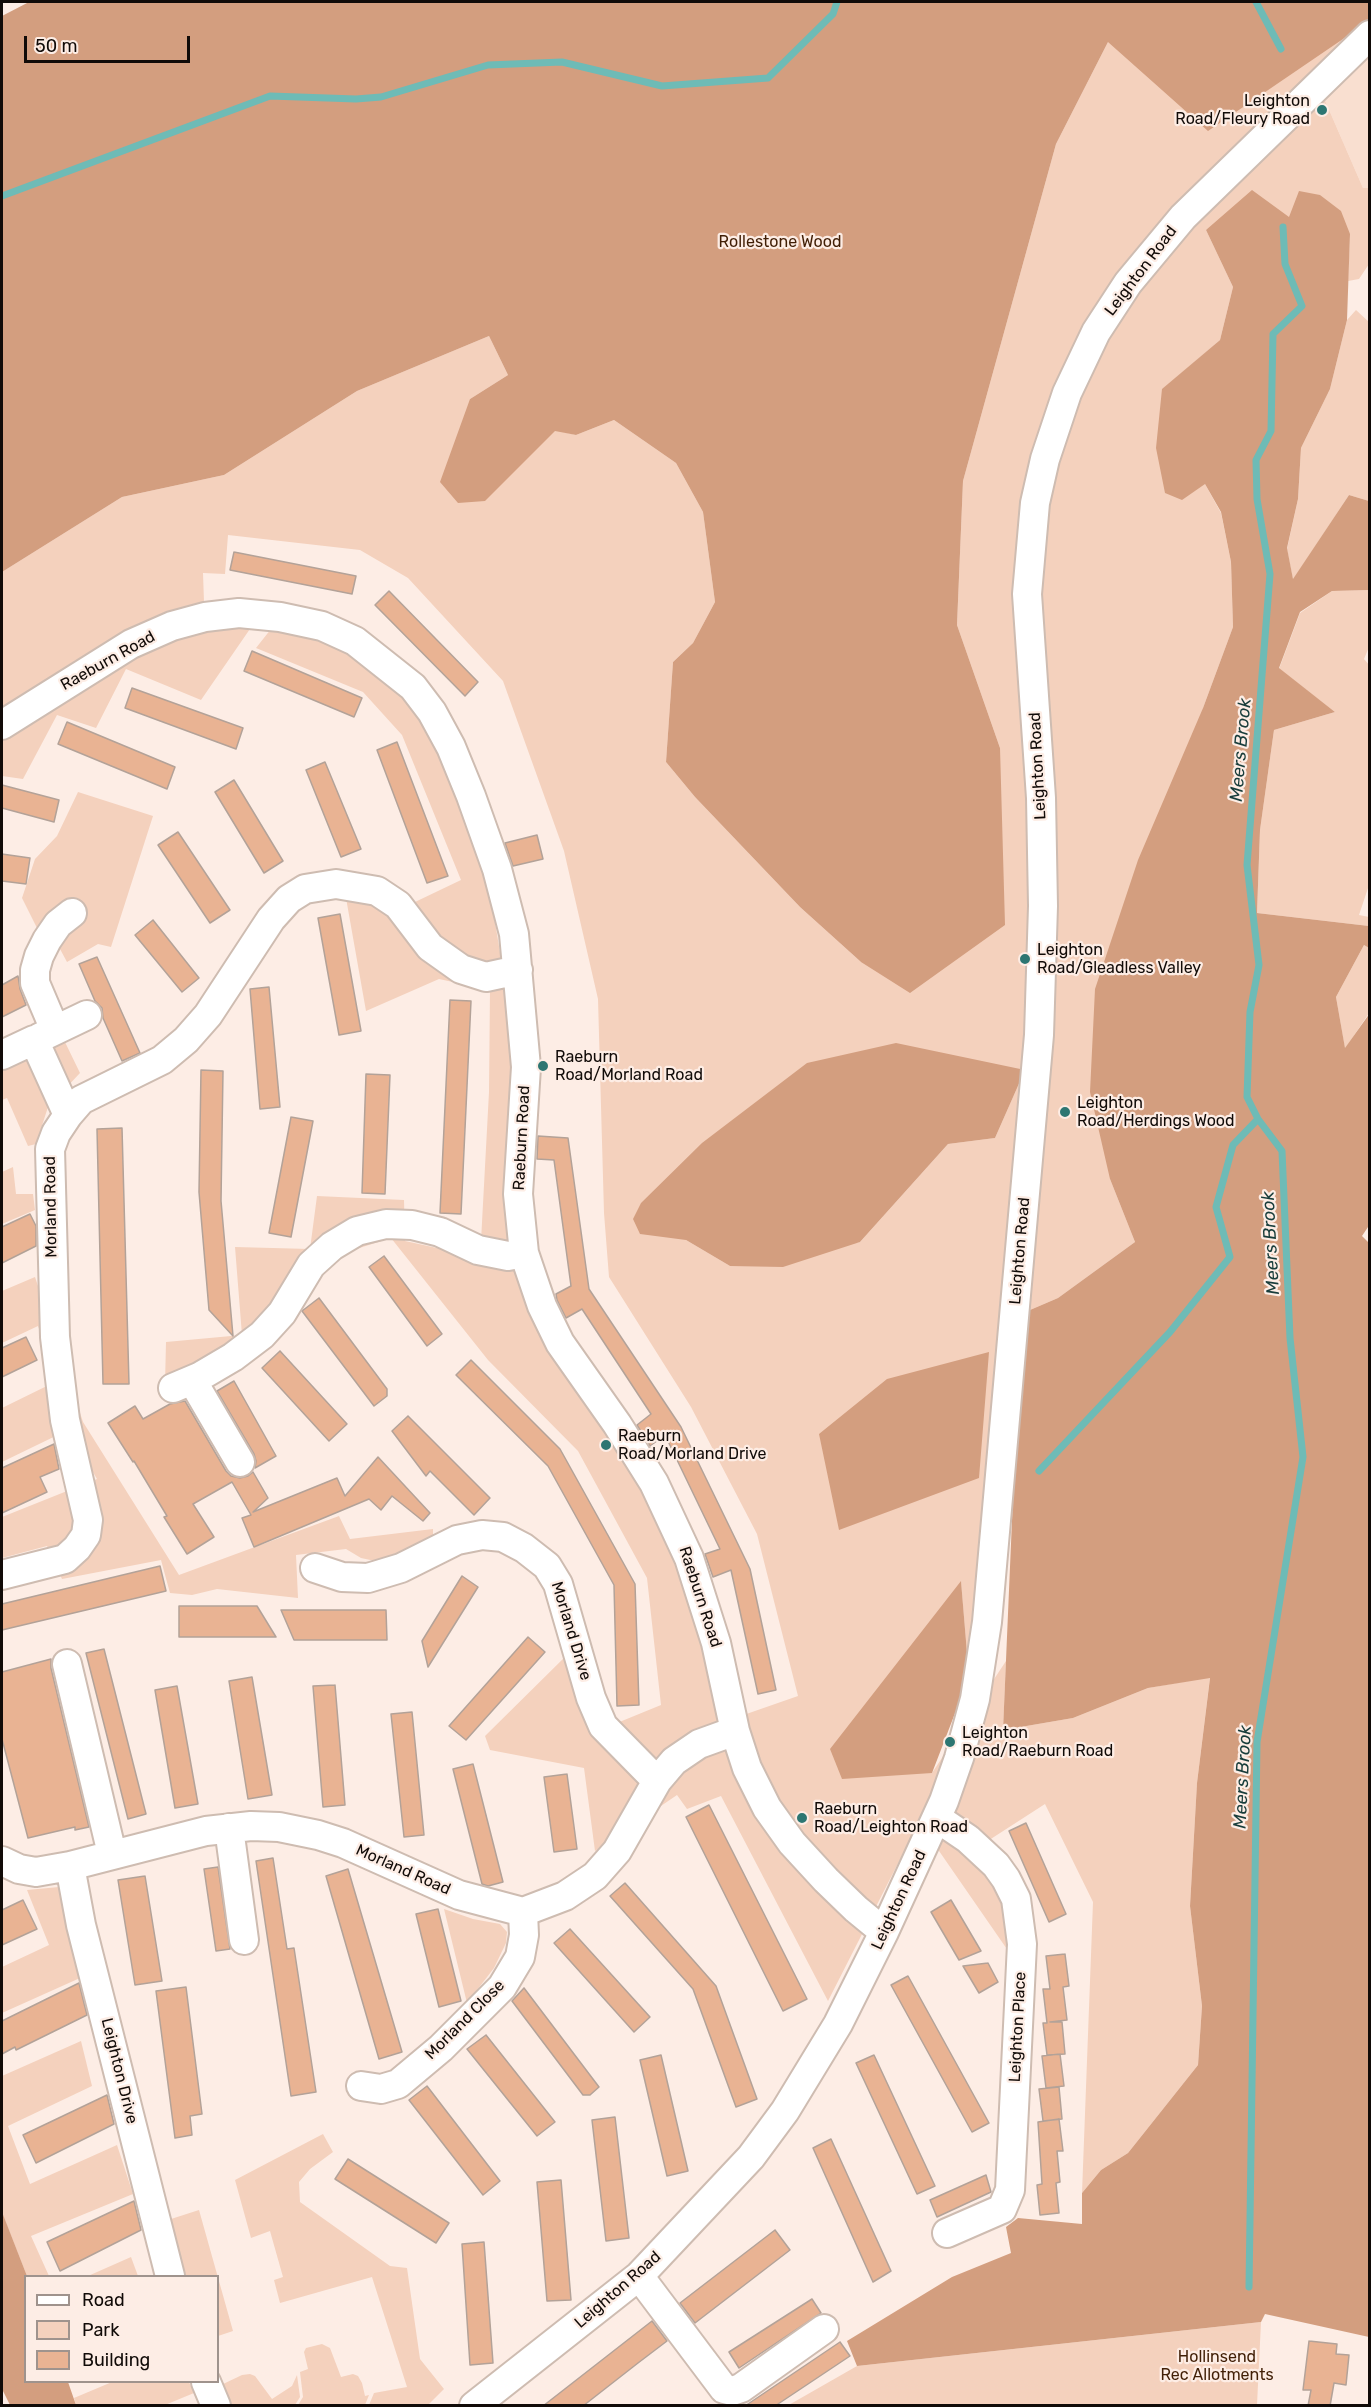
<!DOCTYPE html>
<html>
<head>
<meta charset="utf-8">
<style>
	body { margin:0 }
	#map { position:relative; width:1371px; height:2407px; overflow:hidden; background:#fdede5; font-family:Rubik,sans-serif }
	canvas { display:block }
	.frame { position:absolute; inset:0; border:3px solid #110b08; pointer-events:none }
	.legend { position:absolute; left:24px; top:2275px; width:195px; height:108px; box-sizing:border-box; background:#fdede5; border:2px solid #9f938d; margin:0; padding:8px 10px; list-style:none; font-size:18px; color:#110b08 }
	.legend li { display:flex; align-items:center; gap:12px; height:30px }
	.legend b { width:30px; border:2px solid #9f938d }
	.scale { position:absolute; left:24px; top:36px; width:166px; height:27px; box-sizing:border-box; border:3px solid #110b08; border-top:0; padding-left:8px; font-size:18px; line-height:21px; white-space:nowrap; color:#110b08; -webkit-text-stroke:4px #fdede5; paint-order:stroke }
</style>
</head>
<body>
<div id="map">
<canvas width="1371" height="2407"></canvas>
<div class="frame"></div>
<ul class="legend">
<li><b style="height:8px;background:#fff"></b>Road</li>
<li><b style="height:16px;background:#f4d1bd"></b>Park</li>
<li><b style="height:16px;background:#e9b393"></b>Building</li>
</ul>
<div class="scale">50 m</div>
</div>
<script>
const g = document.querySelector('canvas').getContext('2d');
g.lineJoin = 'round';
function fill(path, color) { g.fillStyle = color; g.fill(path, 'evenodd'); }
const toPath = rows => new Path2D(rows.map(r => 'M' + r).join(''));
function strokePath(path, color, width, dash) { g.strokeStyle = color; g.lineWidth = width; g.lineCap = dash ? 'butt' : 'round'; g.setLineDash(dash || []); g.stroke(path); }
function drawText(font, color, halo, rows, align = 'center') {
  g.font = font + ' Rubik,sans-serif'; g.lineWidth = 4.5; g.setLineDash([]); g.textBaseline = 'middle'; g.strokeStyle = halo; g.fillStyle = color; for (const [text, x, y, turn = 0] of rows) {
    g.save(); g.translate(x, y); g.rotate((+turn || 0) * Math.PI / 180); g.textAlign = isNaN(turn) ? turn : align; if (halo) g.strokeText(text, 0, 0); g.fillText(text, 0, 0); g.restore();
  }
}
fill(toPath([
	[1369,47,1369,188,1363,188,1320,89]
]), '#f9dfd0');
fill(toPath([
	[1365,24,1320,89,1363,188,1369,188,1369,264,1359,279,1348,281,1350,234,1289,217,1206,230,1233,287,1220,340,1162,390,1205,484,1221,513,1231,562,1233,627,1203,708,1110,1179,1135,1242,1058,1298,1030,1310,1048,1085,969,1677,961,1582,932,1773,1006,1661,1003,1730,1073,1718,1148,1688,1210,1677,1197,1783,1190,1906,1202,2006,1198,2065,1128,2153,1101,2170,1082,2193,1093,1902,1045,1804,983,1844,1009,1903,1011,1955,919,1822,828,2001,721,1796,687,1809,677,1795,595,1851,584,1768,490,1750,485,1736,569,1653,595,1732,661,1705,647,1578,578,1451,488,1360,391,1238,312,1263,244,1357,165,1384,166,1342,242,1335,235,1247,310,1249,317,1196,404,1200,405,1241,437,1248,481,1241,489,1092,490,990,439,979,366,1011,346,898,415,902,461,880,402,735,363,692,256,648,271,629,307,635,370,664,397,688,419,716,438,746,471,827,494,916,507,995,513,1085,519,1278,637,1472,684,1567,732,1719,798,1696,757,1534,691,1407,609,1277,604,1213,598,999,564,851,503,681,408,578,360,550,228,535,225,574,203,573,204,602,252,626,201,700,126,669,96,728,57,715,23,779,2,776,2,572,122,497,224,475,357,391,489,336,508,375,470,399,484,501,555,430,576,435,614,420,676,463,703,512,715,602,693,643,673,662,666,762,695,797,800,907,861,962,1000,748,957,625,963,481,1056,144,1108,42],
	[1025,1070,995,1138,948,1144,860,1242,730,1266,686,1240],
	[1356,310,1369,322,1369,501,1349,495,1293,580,1287,549,1298,499,1301,448,1330,389,1347,320],
	[1369,590,1369,647,1364,659,1370,666,1370,882,1359,915,1369,917,1369,926,1257,913,1260,830,1274,730,1335,712,1279,669,1300,613,1332,591],
	[78,792,153,816,111,947,98,944,67,962,60,949,40,934,22,898,35,859,57,836],
	[1364,945,1369,948,1369,1013,1345,1049,1336,997],
	[64,1040,80,1073,48,1107,36,1144,28,1146,7,1098,2,1100,2,1069],
	[13,1167,16,1194,33,1194,35,1210,2,1224,2,1172],
	[35,1277,83,1422,179,1575,339,1516,350,1539,433,1529,433,1547,389,1564,361,1558,346,1549,296,1555,298,1598,217,1589,192,1595,170,1593,161,1560,62,1579,47,1546,2,1558,2,1517,97,1479,68,1430,2,1462,2,1408,57,1381,38,1326,2,1343,2,1291],
	[59,1887,80,1978,2,2013,2,1967,49,1945,27,1890],
	[444,1909,473,1919,500,1924,507,1932,506,1943,494,1968,467,2003],
	[81,2041,92,2086,8,2126,30,2184,117,2145,133,2194,31,2236,49,2276,27,2276,2,2213,2,2076],
	[323,2134,333,2152,310,2169,299,2182,300,2202,390,2266,407,2268,420,2359,444,2389,428,2405,369,2405,374,2393,407,2387,372,2277,280,2303,274,2280,283,2277,270,2231,251,2238,235,2180],
	[199,2210,233,2331,218,2336,218,2276,181,2276,169,2222,171,2219],
	[131,2257,138,2276,88,2276],
	[1261,2322,1257,2405,787,2406,857,2366],
	[322,2344,330,2348,341,2377,353,2374,358,2376,362,2383,365,2396,369,2395,365,2405,298,2405,303,2397,300,2372,308,2369,304,2352,306,2348],
	[250,2374,255,2376,272,2399,292,2386,297,2375,300,2397,295,2405,230,2405,221,2385,242,2375],
	[112,2382,189,2382,194,2393,165,2405,76,2405,74,2398]
]), '#f4d1bd');
fill(toPath([
	[29,2,1370,2,1369,18,1365,24,1208,131,1108,42,1056,144,963,481,957,625,1000,748,1005,925,910,993,861,962,800,907,695,797,666,762,673,662,693,643,715,602,703,512,676,463,614,420,576,435,555,431,485,501,458,503,440,482,470,399,508,375,489,336,357,391,224,475,122,497,2,572,2,16],
	[1252,190,1289,217,1299,191,1320,195,1341,211,1350,234,1347,320,1330,389,1301,448,1298,499,1287,548,1293,579,1349,495,1369,501,1369,590,1332,591,1300,612,1279,668,1335,712,1274,730,1260,830,1257,913,1369,926,1369,948,1364,945,1336,997,1345,1048,1370,1013,1370,1224,1362,1236,1370,1244,1369,2337,1265,2314,1261,2322,857,2366,847,2341,952,2277,1011,2253,1006,2227,1018,2218,1082,2224,1082,2193,1101,2170,1128,2153,1198,2065,1202,2006,1190,1906,1197,1783,1210,1678,1148,1688,1073,1718,1003,1730,1013,1497,1030,1310,1058,1298,1135,1242,1110,1179,1090,1092,1095,989,1138,860,1203,708,1233,627,1231,562,1221,512,1205,484,1182,500,1165,493,1156,448,1162,389,1220,340,1233,287,1206,230],
	[896,1043,1025,1070,995,1138,948,1144,860,1242,783,1267,730,1266,686,1240,640,1234,633,1219,641,1203,702,1143,807,1063],
	[989,1352,979,1478,839,1530,819,1434,887,1379],
	[961,1581,969,1677,932,1773,842,1779,830,1749],
	[2,2212,27,2276,26,2382,68,2382,76,2405,10,2405,2,2389]
]), '#d39e7f');
strokePath(toPath([
	[1256,2,1281,49],
	[2,196,270,96,356,99,381,97,488,65,562,62,662,86,768,78,833,14,837,2],
	[1039,1471,1170,1332,1230,1257,1216,1207,1233,1145,1258,1119],
	[1249,2287,1257,1742,1303,1457,1290,1338,1282,1151,1258,1119,1247,1097,1250,1012,1259,965,1247,865,1270,574,1257,499,1256,460,1271,431,1273,334,1302,306,1285,264,1283,227]
]), '#6ebbb6', 7);
const building = toPath([
	[234,552,356,576,352,594,230,570,234,552],
	[389,591,478,682,465,696,375,605,389,591],
	[252,651,362,698,354,717,244,671,252,651],
	[132,688,243,728,236,749,125,708,132,688],
	[67,722,175,767,167,789,58,744,67,722],
	[397,742,448,876,427,883,377,750,397,742],
	[325,762,361,849,341,857,306,770,325,762],
	[234,780,283,861,264,873,215,792,234,780],
	[2,785,59,800,54,822,2,808,2,785],
	[178,832,230,910,210,923,158,845,178,832],
	[537,835,543,859,513,866,505,843,537,835],
	[2,854,30,858,26,884,2,881,2,854],
	[340,914,361,1031,339,1035,318,918,340,914],
	[153,920,199,978,182,992,135,935,153,920],
	[97,957,140,1053,122,1061,103,1018,102,1008,95,1001,79,964,97,957],
	[18,976,20,989,26,1005,2,1017,2,985,18,976],
	[269,987,280,1107,260,1109,250,989,269,987],
	[450,1000,471,1001,461,1214,440,1213,450,1000],
	[201,1070,223,1071,221,1201,233,1336,209,1310,199,1192,201,1070],
	[366,1074,390,1075,385,1194,362,1193,366,1074],
	[291,1117,313,1121,291,1237,269,1233,291,1117],
	[122,1128,129,1384,103,1384,97,1129,122,1128],
	[538,1136,568,1138,589,1289,681,1427,750,1569,776,1690,758,1694,731,1570,713,1577,705,1554,720,1549,665,1435,650,1446,637,1425,651,1414,582,1309,566,1318,557,1300,556,1294,571,1286,554,1160,537,1159,538,1136],
	[30,1214,36,1226,36,1246,2,1263,2,1227,30,1214],
	[384,1256,442,1334,427,1346,369,1267,384,1256],
	[319,1298,387,1389,387,1396,374,1406,302,1311,319,1298],
	[26,1337,37,1360,2,1377,2,1348,26,1337],
	[280,1351,347,1424,329,1441,262,1368,280,1351],
	[471,1360,560,1449,635,1584,639,1705,617,1706,614,1585,548,1466,456,1375,471,1360],
	[234,1381,276,1456,255,1468,256,1461,254,1454,217,1391,234,1381],
	[185,1401,226,1471,231,1476,240,1478,248,1476,253,1472,268,1498,253,1512,337,1478,345,1496,378,1457,430,1513,423,1521,392,1496,381,1510,369,1499,254,1547,242,1518,251,1515,232,1482,193,1504,214,1537,187,1554,164,1517,167,1516,134,1461,133,1462,108,1423,135,1406,143,1419,170,1404,185,1401],
	[408,1416,490,1498,474,1515,430,1471,426,1476,392,1431,408,1416],
	[54,1444,59,1469,40,1477,47,1492,2,1513,2,1468,54,1444],
	[160,1566,166,1591,2,1630,2,1604,160,1566],
	[462,1576,478,1587,428,1667,422,1641,462,1576],
	[179,1606,257,1606,276,1637,179,1637,179,1606],
	[281,1610,386,1610,387,1640,294,1640,281,1610],
	[528,1637,545,1652,466,1740,449,1726,528,1637],
	[104,1649,146,1814,128,1819,86,1653,104,1649],
	[51,1659,51,1668,89,1827,75,1830,75,1827,28,1838,2,1739,2,1672,51,1659],
	[252,1677,272,1795,248,1799,229,1681,252,1677],
	[335,1685,345,1805,323,1807,313,1686,335,1685],
	[177,1686,198,1804,175,1808,155,1690,177,1686],
	[412,1712,424,1835,404,1837,391,1714,412,1712],
	[473,1764,503,1882,488,1886,482,1884,453,1769,473,1764],
	[567,1774,577,1849,554,1852,544,1777,567,1774],
	[709,1805,807,1999,783,2011,686,1817,709,1805],
	[1026,1823,1066,1914,1049,1922,1009,1831,1026,1823],
	[273,1858,287,1949,294,1948,316,2092,291,2096,256,1861,273,1858],
	[218,1867,230,1949,216,1951,204,1869,218,1867],
	[348,1869,402,2052,379,2059,326,1876,348,1869],
	[145,1876,162,1981,135,1985,118,1880,145,1876],
	[625,1883,716,1986,757,2099,736,2107,693,1989,610,1896,625,1883],
	[23,1900,37,1929,2,1945,2,1910,23,1900],
	[951,1900,981,1951,959,1960,931,1912,951,1900],
	[438,1909,461,2001,439,2007,416,1914,438,1909],
	[570,1929,650,2017,634,2032,554,1943,570,1929],
	[1065,1954,1069,1986,1063,1987,1067,2020,1050,2022,1062,2022,1065,2054,1047,2055,1043,2023,1047,2023,1043,1989,1050,1989,1046,1956,1065,1954],
	[988,1963,998,1982,979,1993,963,1966,988,1963],
	[908,1976,989,2123,972,2132,891,1985,908,1976],
	[79,1983,87,2015,16,2050,15,2047,2,2054,2,2021,79,1983],
	[186,1987,202,2114,190,2116,192,2135,175,2138,156,1991,186,1987],
	[524,1988,599,2087,590,2095,583,2095,512,2001,524,1988],
	[486,2035,555,2122,537,2136,467,2049,486,2035],
	[1060,2054,1064,2086,1046,2088,1042,2056,1060,2054],
	[661,2055,688,2171,667,2176,640,2060,661,2055],
	[874,2055,935,2186,917,2194,856,2063,874,2055],
	[427,2086,500,2181,483,2195,409,2100,427,2086],
	[1059,2087,1062,2119,1043,2121,1039,2089,1059,2087],
	[107,2095,114,2124,36,2163,23,2135,107,2095],
	[615,2117,629,2238,606,2241,592,2120,615,2117],
	[1059,2119,1063,2151,1057,2151,1060,2182,1056,2183,1059,2213,1040,2215,1037,2185,1042,2184,1038,2122,1059,2119],
	[831,2139,891,2271,873,2282,813,2148,831,2139],
	[348,2159,449,2223,436,2243,335,2179,348,2159],
	[986,2175,991,2192,937,2217,930,2200,986,2175],
	[561,2180,571,2300,547,2301,537,2182,561,2180],
	[134,2201,141,2230,60,2271,47,2242,134,2201],
	[775,2230,790,2250,695,2323,680,2303,775,2230],
	[484,2242,493,2363,470,2365,462,2244,484,2242],
	[812,2299,821,2313,739,2368,729,2352,812,2299],
	[652,2321,667,2341,638,2363,583,2406,543,2406,652,2321],
	[1309,2341,1337,2344,1336,2354,1349,2355,1346,2385,1334,2383,1330,2406,1308,2406,1311,2390,1303,2390,1309,2341],
	[840,2342,850,2356,775,2406,745,2406,840,2342]
]);
fill(building, '#e9b393');
strokePath(building, '#b3a298', 1.5);
const minor = toPath([
	[2,725,131,644,172,626,205,617,239,613,280,617,322,626,355,641,413,687,432,712,451,747,471,796,497,869,514,934,526,1067,518,1194,524,1253,542,1306,560,1343,617,1424,654,1483,689,1558,716,1643,735,1731,747,1768,767,1808,792,1843,826,1880,856,1909,884,1932],
	[55,1030,35,983,35,970,39,956,47,940,58,924,72,913],
	[39,1038,87,1015],
	[2,1055,34,1040,68,1115],
	[192,1380,240,1462],
	[173,1388,199,1377,233,1357,262,1335,282,1313,311,1265,332,1246,357,1231,386,1224,412,1225,440,1232,478,1250,508,1256,524,1253],
	[315,1568,342,1577,368,1578,401,1568,457,1540,482,1535,503,1537,524,1548,547,1566,558,1584,591,1698,603,1726,657,1781],
	[2,1575,65,1559,77,1548,86,1535,88,1520,65,1420,55,1337,50,1149,56,1133,68,1115,81,1100,162,1060,186,1040,208,1015,271,919,289,899,305,889,336,884,377,891,398,905,430,947,461,969,486,977,518,970],
	[67,1664,112,1854],
	[937,1818,968,1839,996,1865,1006,1879,1016,1899,1022,1944,1010,2190,1002,2209,947,2233],
	[229,1828,244,1940],
	[2,1861,19,1869,36,1872,70,1866,206,1831,251,1826,279,1827,318,1835,343,1843,459,1895,523,1912,565,1896,595,1876,617,1851,657,1781,674,1761,699,1744,735,1731],
	[70,1866,81,1925,170,2276],
	[361,2086,381,2089,398,2084,441,2048,502,1987,520,1957,524,1935,523,1912],
	[639,2276,724,2389,732,2391,741,2388,824,2329],
	[206,2382,216,2406],
	[474,2406,639,2276,751,2157,785,2111,838,2024,884,1932,944,1801,959,1758,975,1699,987,1622,1039,1035,1043,906,1041,798,1027,594,1035,503,1045,459,1067,393,1096,332,1128,283,1183,217,1370,35]
]);
strokePath(minor, '#cebcb1', 32);
strokePath(minor, '#fff', 28);
for (const [x, y, r, color] of [
	[1322,110,6,"#2d7672"],
	[1025,959,6,"#2d7672"],
	[543,1066,6,"#2d7672"],
	[1065,1112,6,"#2d7672"],
	[606,1445,6,"#2d7672"],
	[950,1742,6,"#2d7672"],
	[802,1818,6,"#2d7672"]
]) { const dot = new Path2D(); dot.arc(x, y, r, 0, 2 * Math.PI); g.fillStyle = color; g.fill(dot); strokePath(dot, '#fdede5', 2); }
drawText('16px', '#110b08', '#fdede5', [
	["Leighton",1310,101,"right"],
	["Road/Fleury Road",1310,119,"right"],
	["Leighton",1037,950],
	["Road/Gleadless Valley",1037,968],
	["Raeburn",555,1057],
	["Road/Morland Road",555,1075],
	["Leighton",1077,1103],
	["Road/Herdings Wood",1077,1121],
	["Raeburn",618,1436],
	["Road/Morland Drive",618,1454],
	["Leighton",962,1733],
	["Road/Raeburn Road",962,1751],
	["Raeburn",814,1809],
	["Road/Leighton Road",814,1827]
], 'left');
drawText('16px', '#411f06', '#fdede5', [
	["Rollestone Wood",780,242],
	["Hollinsend",1217,2357],
	["Rec Allotments",1217,2375]
]);
drawText('16px', '#110b08', '#fdede5', [
	["Leighton Road",1141,271,-53],
	["Raeburn Road",108,661,-29],
	["Leighton Road",1038,766,-93],
	["Raeburn Road",522,1138,-87],
	["Morland Road",51,1207,-91],
	["Leighton Road",1020,1251,-85],
	["Raeburn Road",700,1597,72],
	["Morland Drive",571,1631,73],
	["Morland Road",403,1870,24],
	["Leighton Road",899,1900,-65],
	["Morland Close",465,2020,-45],
	["Leighton Place",1018,2027,-87],
	["Leighton Drive",119,2071,76],
	["Leighton Road",618,2290,-41]
]);
drawText('italic 18px', '#183d3b', '#fdede5', [
	["Meers Brook",1241,750,-85],
	["Meers Brook",1271,1243,-93],
	["Meers Brook",1243,1777,-87]
]);
</script>
</body>
</html>
